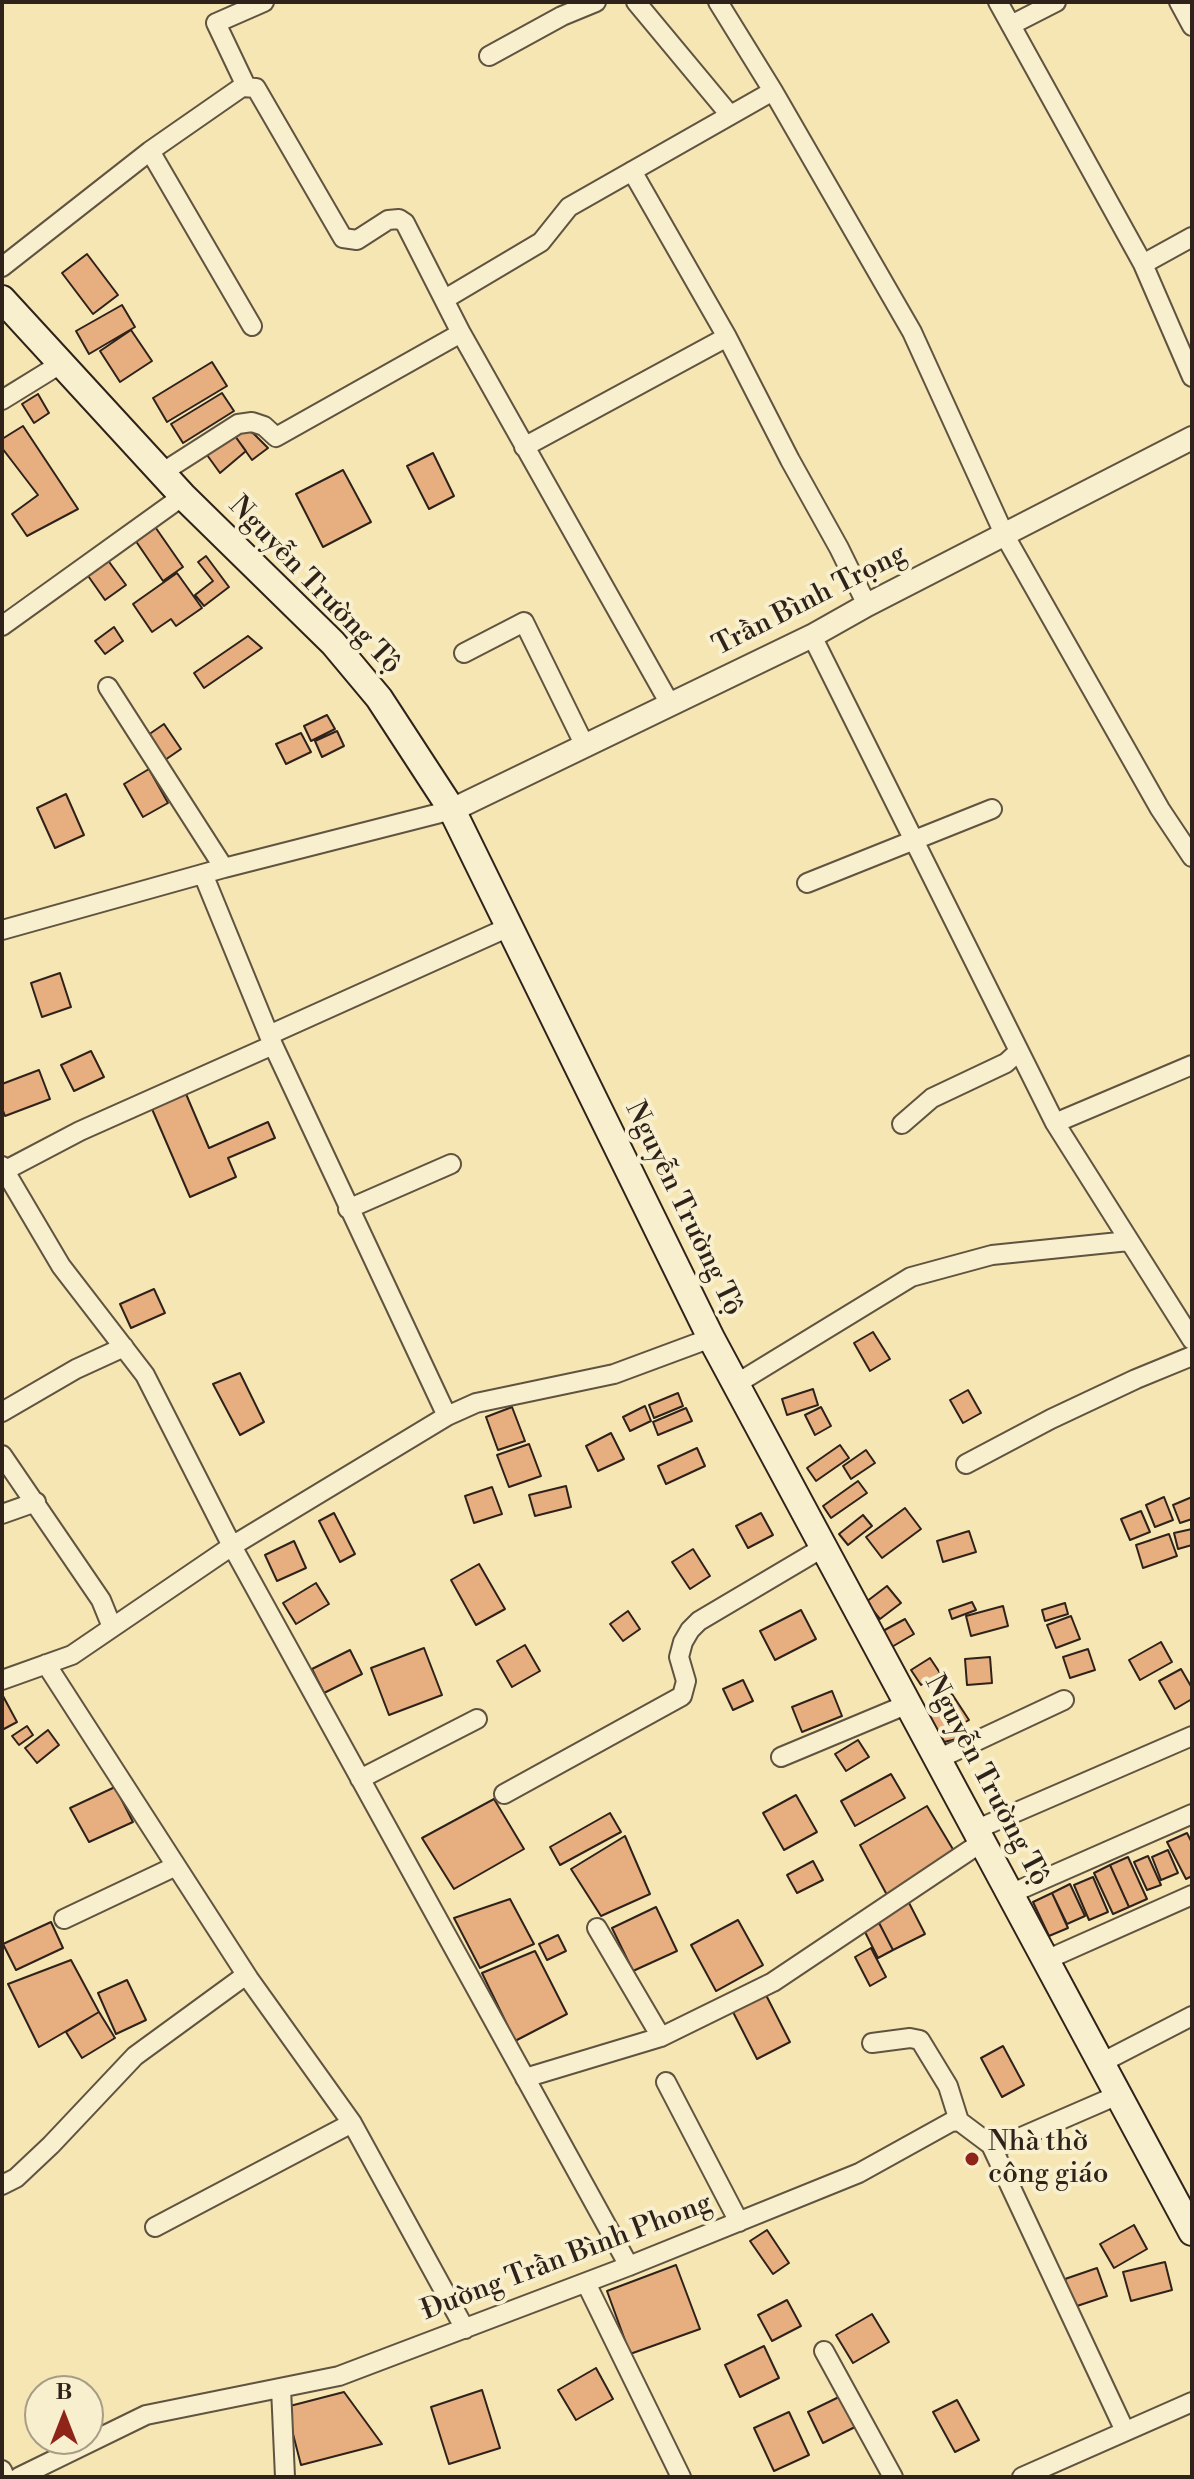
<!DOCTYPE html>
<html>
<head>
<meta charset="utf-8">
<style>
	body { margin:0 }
	#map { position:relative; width:1194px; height:2479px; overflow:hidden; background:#f5e6b4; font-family:"Libre Bodoni",serif }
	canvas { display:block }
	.frame { position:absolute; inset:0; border:4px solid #2e221a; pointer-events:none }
	.north { position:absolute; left:24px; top:2375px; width:80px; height:80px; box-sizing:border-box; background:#f8efce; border:2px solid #a79d86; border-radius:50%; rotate:0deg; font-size:22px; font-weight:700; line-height:32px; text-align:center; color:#2e221a }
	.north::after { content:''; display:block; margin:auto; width:28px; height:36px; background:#8f2418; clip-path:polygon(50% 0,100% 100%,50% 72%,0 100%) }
</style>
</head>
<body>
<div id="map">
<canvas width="1194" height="2479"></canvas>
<div class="frame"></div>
<div class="north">B</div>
</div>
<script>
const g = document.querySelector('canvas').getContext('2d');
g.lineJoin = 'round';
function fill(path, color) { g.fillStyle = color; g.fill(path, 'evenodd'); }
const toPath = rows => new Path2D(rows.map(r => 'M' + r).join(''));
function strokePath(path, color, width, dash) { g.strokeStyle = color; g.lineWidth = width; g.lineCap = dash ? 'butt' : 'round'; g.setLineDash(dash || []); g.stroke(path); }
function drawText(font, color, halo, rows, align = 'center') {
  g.font = font + ' "Libre Bodoni",serif'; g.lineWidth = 8; g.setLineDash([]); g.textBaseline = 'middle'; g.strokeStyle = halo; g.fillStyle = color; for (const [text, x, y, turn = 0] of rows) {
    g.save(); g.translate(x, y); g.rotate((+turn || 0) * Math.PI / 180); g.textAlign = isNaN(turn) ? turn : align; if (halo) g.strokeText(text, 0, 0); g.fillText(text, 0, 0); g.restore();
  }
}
const building = toPath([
	[87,254,118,295,93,314,62,273,87,254],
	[122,305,135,327,89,354,76,331,122,305],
	[131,330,152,361,120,382,100,351,131,330],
	[212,362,227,386,167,422,153,398,212,362],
	[222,393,234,411,183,443,171,424,222,393],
	[38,394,49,413,34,423,22,404,38,394],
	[23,426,78,509,27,536,12,514,38,495,2,448,2,439,23,426],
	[241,430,247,430,254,434,268,448,252,460,235,436,241,430],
	[235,436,246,451,220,473,207,455,235,436],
	[433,453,454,496,429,509,407,466,433,453],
	[343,470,371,522,323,547,296,494,343,470],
	[151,521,183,567,163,581,131,534,151,521],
	[206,556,229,587,204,606,195,595,213,581,198,562,206,556],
	[107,559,126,585,105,600,86,573,107,559],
	[177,573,202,608,176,626,171,619,152,632,133,604,177,573],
	[114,627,123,641,105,654,95,641,114,627],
	[248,636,262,648,204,688,194,673,248,636],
	[327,715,335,729,311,741,304,726,327,715],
	[164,724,181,749,165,760,148,735,164,724],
	[337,731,344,746,322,757,315,741,337,731],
	[301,733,311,752,286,764,276,744,301,733],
	[149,769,168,803,143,817,124,784,149,769],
	[66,794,84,835,55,848,37,808,66,794],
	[60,973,71,1007,42,1017,31,983,60,973],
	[91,1051,104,1077,74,1091,61,1065,91,1051],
	[39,1070,50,1099,5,1116,2,1108,2,1084,39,1070],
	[186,1094,209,1148,268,1122,275,1138,228,1158,236,1177,190,1197,152,1109,186,1094],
	[154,1289,165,1313,131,1328,120,1304,154,1289],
	[873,1332,890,1359,870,1371,854,1343,873,1332],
	[240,1373,264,1422,240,1435,213,1384,240,1373],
	[813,1389,818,1405,787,1415,782,1399,813,1389],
	[968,1390,981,1413,963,1423,950,1400,968,1390],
	[678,1393,683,1406,654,1418,649,1405,678,1393],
	[645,1406,651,1421,630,1431,623,1417,645,1406],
	[512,1407,525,1441,498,1450,486,1417,512,1407],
	[821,1407,831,1426,815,1435,805,1415,821,1407],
	[686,1408,692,1421,658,1435,653,1422,686,1408],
	[611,1433,624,1459,598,1471,586,1446,611,1433],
	[529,1444,541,1476,509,1487,497,1455,529,1444],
	[840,1445,849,1458,816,1481,807,1468,840,1445],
	[697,1448,705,1466,666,1484,658,1466,697,1448],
	[866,1450,875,1463,851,1479,843,1466,866,1450],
	[858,1481,867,1493,831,1518,823,1506,858,1481],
	[566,1486,571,1507,535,1516,529,1495,566,1486],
	[492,1487,502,1514,474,1523,465,1496,492,1487],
	[1164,1497,1173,1520,1155,1527,1146,1505,1164,1497],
	[1192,1497,1192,1519,1180,1523,1173,1505,1192,1497],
	[905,1508,921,1529,882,1558,866,1537,905,1508],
	[1141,1511,1150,1532,1130,1540,1121,1519,1141,1511],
	[334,1513,355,1554,340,1562,319,1521,334,1513],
	[761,1513,773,1535,748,1548,736,1526,761,1513],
	[863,1515,872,1526,848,1545,839,1534,863,1515],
	[1192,1529,1192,1545,1178,1549,1174,1533,1192,1529],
	[969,1531,976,1552,943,1562,937,1541,969,1531],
	[1169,1534,1177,1556,1143,1568,1136,1545,1169,1534],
	[294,1541,306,1568,277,1581,265,1555,294,1541],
	[693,1549,710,1576,690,1589,672,1562,693,1549],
	[479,1564,505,1609,476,1625,451,1580,479,1564],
	[316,1583,329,1604,296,1624,283,1603,316,1583],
	[887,1586,901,1603,880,1619,866,1602,887,1586],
	[972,1602,976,1610,952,1619,949,1610,972,1602],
	[1065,1603,1068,1614,1045,1621,1042,1610,1065,1603],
	[1003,1606,1008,1626,971,1636,966,1616,1003,1606],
	[801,1610,816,1639,775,1660,760,1631,801,1610],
	[628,1611,640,1629,623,1641,610,1624,628,1611],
	[1071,1616,1080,1639,1056,1648,1047,1625,1071,1616],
	[905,1619,914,1634,890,1648,881,1632,905,1619],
	[1161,1642,1172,1662,1140,1680,1129,1660,1161,1642],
	[525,1645,540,1671,512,1687,497,1661,525,1645],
	[424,1648,442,1695,389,1715,371,1668,424,1648],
	[1088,1649,1095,1670,1070,1678,1063,1657,1088,1649],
	[350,1650,362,1674,324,1693,312,1669,350,1650],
	[990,1657,992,1683,967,1685,965,1659,990,1657],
	[930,1658,940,1673,921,1685,911,1670,930,1658],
	[1181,1669,1192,1688,1192,1699,1175,1709,1159,1681,1181,1669],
	[743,1680,753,1701,733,1710,723,1689,743,1680],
	[832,1691,842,1716,802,1732,792,1707,832,1691],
	[952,1694,969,1720,955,1728,961,1738,944,1742,925,1710,952,1694],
	[3,1696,17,1722,2,1730,2,1697,3,1696],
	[27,1726,33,1735,19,1745,12,1736,27,1726],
	[48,1730,59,1745,37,1763,25,1748,48,1730],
	[858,1740,869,1757,846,1771,835,1754,858,1740],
	[891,1774,905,1798,855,1826,841,1801,891,1774],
	[115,1787,133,1822,89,1842,70,1808,115,1787],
	[796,1795,817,1832,784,1850,763,1813,796,1795],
	[494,1799,524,1849,454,1889,422,1838,494,1799],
	[927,1806,954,1851,887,1895,860,1845,927,1806],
	[610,1813,621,1832,560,1865,550,1847,610,1813],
	[1187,1833,1192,1843,1192,1876,1186,1879,1167,1842,1187,1833],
	[625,1836,650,1894,601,1916,571,1869,625,1836],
	[1168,1850,1178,1873,1161,1880,1152,1857,1168,1850],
	[1148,1856,1161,1885,1147,1890,1134,1862,1148,1856],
	[1128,1857,1147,1899,1129,1907,1110,1865,1128,1857],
	[813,1861,823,1880,797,1893,787,1875,813,1861],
	[1110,1865,1129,1907,1113,1914,1094,1873,1110,1865],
	[1093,1877,1108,1912,1089,1920,1074,1885,1093,1877],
	[1070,1884,1085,1916,1067,1924,1052,1893,1070,1884],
	[1052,1893,1068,1928,1049,1936,1033,1902,1052,1893],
	[510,1899,534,1944,480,1968,454,1918,510,1899],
	[907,1899,925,1934,893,1950,875,1915,907,1899],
	[656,1907,677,1951,633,1971,612,1928,656,1907],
	[738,1920,763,1965,716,1991,691,1945,738,1920],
	[51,1922,63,1948,16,1970,3,1944,51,1922],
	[879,1923,893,1950,878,1958,864,1930,879,1923],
	[558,1935,566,1951,547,1960,539,1944,558,1935],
	[871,1948,886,1977,870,1986,855,1957,871,1948],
	[535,1951,567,2014,515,2041,482,1973,535,1951],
	[71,1960,99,2012,39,2047,8,1984,71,1960],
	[127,1980,146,2020,116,2034,98,1993,127,1980],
	[766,1995,790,2042,757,2059,733,2012,766,1995],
	[99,2012,115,2038,82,2058,66,2032,99,2012],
	[1003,2046,1024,2085,1002,2097,981,2058,1003,2046],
	[1134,2225,1147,2249,1114,2268,1100,2244,1134,2225],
	[767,2230,789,2263,773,2274,750,2241,767,2230],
	[1165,2262,1172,2290,1131,2301,1123,2272,1165,2262],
	[676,2265,700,2329,630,2354,607,2291,676,2265],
	[1097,2268,1107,2296,1074,2307,1065,2279,1097,2268],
	[787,2300,801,2326,772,2341,758,2315,787,2300],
	[872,2314,889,2342,853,2363,836,2335,872,2314],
	[764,2346,779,2378,740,2397,725,2365,764,2346],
	[596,2368,613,2399,576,2420,558,2390,596,2368],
	[482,2390,500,2448,449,2464,431,2407,482,2390],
	[344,2392,382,2444,301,2465,286,2407,344,2392],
	[841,2396,857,2426,823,2443,808,2412,841,2396],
	[957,2400,979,2440,955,2452,933,2412,957,2400],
	[789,2412,809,2455,774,2471,754,2428,789,2412]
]);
fill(building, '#e7ae80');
strokePath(building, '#2e221a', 2);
const minor = toPath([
	[636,2,730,115],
	[718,2,773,91,912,332,1005,536,1160,809,1192,857],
	[998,2,1143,264,1192,377],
	[1179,2,1192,26],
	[1011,25,1056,2],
	[489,56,562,16,596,2],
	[246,86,216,23,264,2],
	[150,151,252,326],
	[632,171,727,337,790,460,839,548,867,605],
	[1143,264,1192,237],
	[2,267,150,151,242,87,256,88,343,238,357,240,388,220,399,219,405,223,461,333,670,704],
	[445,299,541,242,569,207,773,91],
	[2,400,62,363],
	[524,447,727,337],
	[163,472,238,424,252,422,264,426,276,437,461,333],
	[2,626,183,496],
	[812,636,1055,1123,1192,1340],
	[464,653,524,622,585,746],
	[108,687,224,868],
	[203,874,273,1045,447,1416],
	[807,883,992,809],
	[2,930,224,868,452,810],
	[269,1035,509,927],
	[1055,1123,1192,1065],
	[902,1124,932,1098,1006,1063,1019,1051],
	[2,1166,61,1266,145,1375,232,1546,629,2266],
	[2,1172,80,1131,273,1045],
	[348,1209,451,1164],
	[736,1384,911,1277,992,1255,1129,1241],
	[2,1412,76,1369,124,1347],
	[2,1455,101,1600,112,1627],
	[966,1464,1051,1419,1136,1379,1192,1356],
	[2,1514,36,1502],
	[46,1664,249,1979,352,2123,465,2329],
	[2,1680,72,1655,232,1546,447,1416,476,1403,614,1374,711,1338],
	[781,1757,908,1704],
	[938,1759,1064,1700],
	[360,1779,477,1719],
	[504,1794,682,1696,686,1681,679,1657,683,1642,690,1630,699,1621,824,1547],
	[975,1830,1192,1736],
	[1010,1894,1192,1814],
	[64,1919,176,1866],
	[597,1928,661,2037],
	[1046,1960,1192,1895],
	[872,2043,910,2038,920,2040,948,2086,959,2121],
	[1101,2063,1192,2016],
	[525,2078,661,2037,773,1982,982,1842],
	[666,2082,739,2222],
	[991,2145,1125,2431],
	[2,2185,16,2178,51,2145,135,2056,246,1975],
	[155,2227,352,2123],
	[586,2283,681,2477],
	[824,2351,893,2477],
	[281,2388,285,2477],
	[2,2470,5,2477],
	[19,2477,146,2415,339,2376,629,2266,859,2173,951,2122,959,2121,991,2145,1005,2144,1118,2095],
	[1022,2477,1192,2402]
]);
const tertiary = toPath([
	[452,810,812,636,867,605,1192,438]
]);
const secondary = toPath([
	[2,299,183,496,333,643,379,698,452,810,711,1338,1192,2232]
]);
strokePath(minor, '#605340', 22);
strokePath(tertiary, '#605340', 26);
strokePath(secondary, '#2e221a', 30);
strokePath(minor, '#f8efce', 18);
strokePath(tertiary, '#f8efce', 22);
strokePath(secondary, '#f8efce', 26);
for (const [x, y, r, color] of [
	[972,2159,8,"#8f2418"]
]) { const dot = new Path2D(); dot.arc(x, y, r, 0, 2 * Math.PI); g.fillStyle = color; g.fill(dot); strokePath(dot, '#f8efce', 3); }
drawText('28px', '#2e221a', '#f8efce', [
	["Nguyễn Trường Tộ",314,586,46],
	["Trần Bình Trọng",810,601,-27],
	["Nguyễn Trường Tộ",683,1209,64],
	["Nguyễn Trường Tộ",986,1781,62],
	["Đường Trần Bình Phong",567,2258,-21]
]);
drawText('28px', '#2e221a', '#f8efce', [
	["Nhà thờ",988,2143],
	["công giáo",988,2175]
], 'left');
</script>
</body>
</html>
